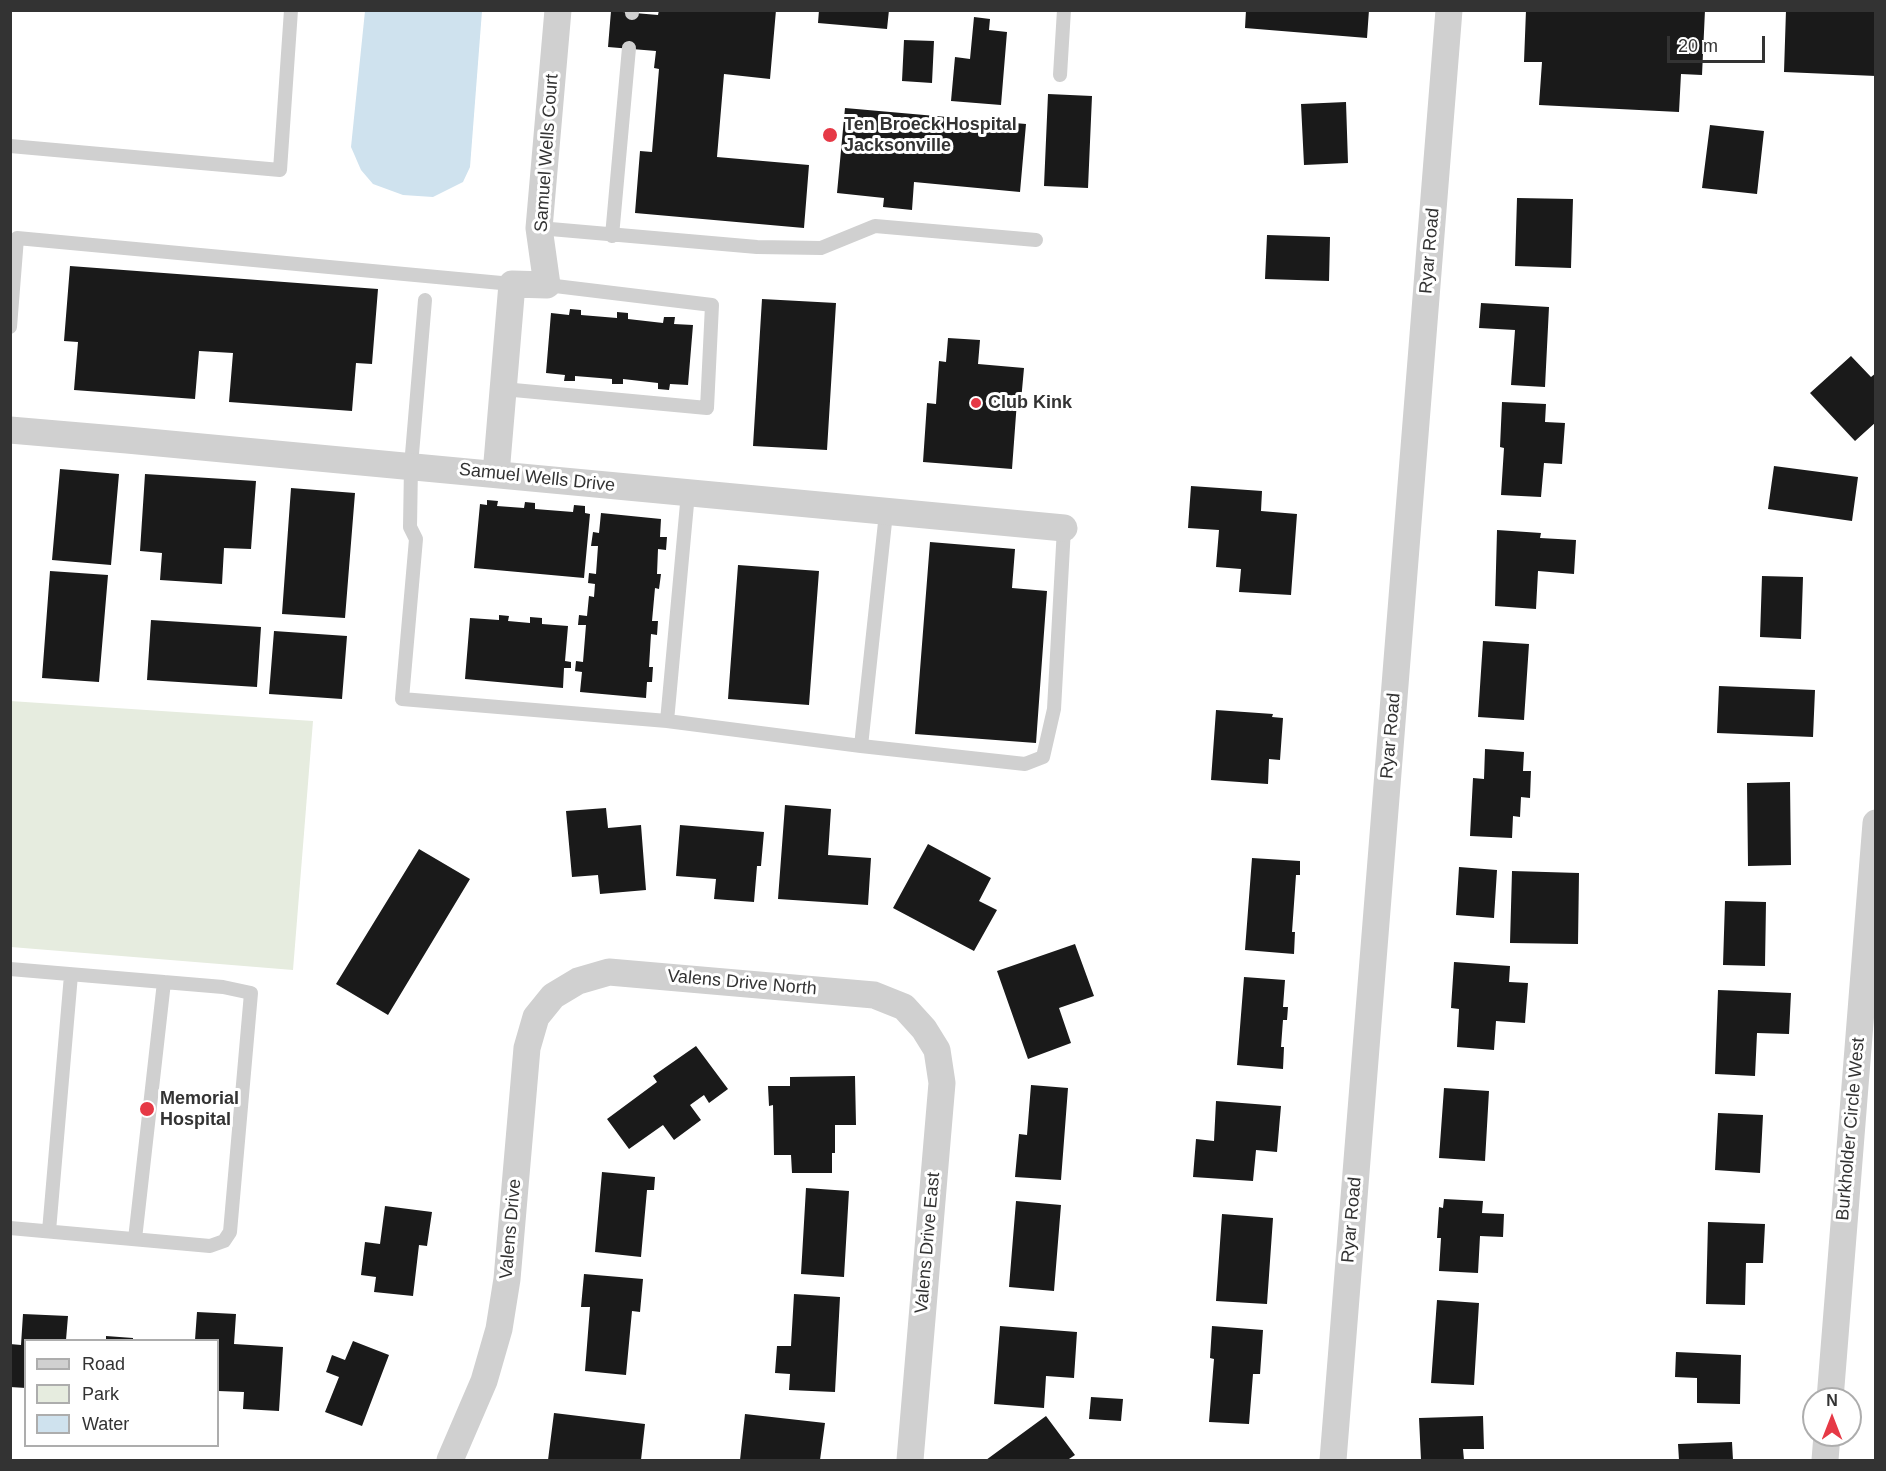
<!DOCTYPE html>
<html>
<head>
<meta charset="utf-8">
<style>
	body { margin:0 }
	#map { position:relative; width:1886px; height:1471px; overflow:hidden; background:#fff; font-family:Helvetica,sans-serif }
	canvas { display:block }
	.frame { position:absolute; inset:0; border:12px solid #333; pointer-events:none }
	.legend { position:absolute; left:24px; top:1339px; width:195px; height:108px; box-sizing:border-box; background:#fff; border:2px solid #adadad; margin:0; padding:8px 10px; list-style:none; font-size:18px; color:#333 }
	.legend li { display:flex; align-items:center; gap:12px; height:30px }
	.legend b { width:30px; border:2px solid #adadad }
	.north { position:absolute; left:1802px; top:1387px; width:60px; height:60px; box-sizing:border-box; background:#fff; border:2px solid #adadad; border-radius:50%; rotate:0deg; font-size:16px; font-weight:700; line-height:24px; text-align:center; color:#333 }
	.north::after { content:''; display:block; margin:auto; width:21px; height:27px; background:#e63946; clip-path:polygon(50% 0,100% 100%,50% 72%,0 100%) }
	.scale { position:absolute; left:1667px; top:36px; width:98px; height:27px; box-sizing:border-box; border:3px solid #333; border-top:0; padding-left:8px; font-size:18px; line-height:21px; white-space:nowrap; color:#333; -webkit-text-stroke:4px #fff; paint-order:stroke }
</style>
</head>
<body>
<div id="map">
<canvas width="1886" height="1471"></canvas>
<div class="frame"></div>
<ul class="legend">
<li><b style="height:8px;background:#d0d0d0"></b>Road</li>
<li><b style="height:16px;background:#e6ecdf"></b>Park</li>
<li><b style="height:16px;background:#cfe2ee"></b>Water</li>
</ul>
<div class="north">N</div>
<div class="scale">20 m</div>
</div>
<script>
const g = document.querySelector('canvas').getContext('2d');
g.lineJoin = 'round';
function fill(path, color) { g.fillStyle = color; g.fill(path, 'evenodd'); }
const toPath = rows => new Path2D(rows.map(r => 'M' + r).join(''));
function strokePath(path, color, width, dash) { g.strokeStyle = color; g.lineWidth = width; g.lineCap = dash ? 'butt' : 'round'; g.setLineDash(dash || []); g.stroke(path); }
function drawText(font, color, halo, rows, align = 'center') {
  g.font = font + ' Helvetica,sans-serif'; g.lineWidth = 6; g.setLineDash([]); g.textBaseline = 'middle'; g.strokeStyle = halo; g.fillStyle = color; for (const [text, x, y, turn = 0] of rows) {
    g.save(); g.translate(x, y); g.rotate((+turn || 0) * Math.PI / 180); g.textAlign = isNaN(turn) ? turn : align; if (halo) g.strokeText(text, 0, 0); g.fillText(text, 0, 0); g.restore();
  }
}
fill(toPath([
	[10,701,313,721,293,970,11,947]
]), '#e6ecdf');
fill(toPath([
	[365,11,482,11,470,167,463,182,433,197,403,195,373,184,361,170,351,147]
]), '#cfe2ee');
fill(toPath([
	[659,10,776,10,770,79,724,74,717,157,809,165,804,228,635,213,640,151,652,152,659,69,654,68,656,51,608,47,611,11,658,15],
	[819,10,889,10,887,29,818,23],
	[1246,10,1369,10,1367,38,1245,28],
	[1526,10,1705,10,1702,75,1681,74,1679,112,1539,105,1542,62,1524,62],
	[1786,10,1876,10,1876,76,1784,72],
	[974,17,990,19,989,30,1007,32,1001,105,951,101,955,57,970,59],
	[904,40,934,41,932,83,902,81],
	[1048,94,1092,96,1088,188,1044,186],
	[1346,102,1348,163,1304,165,1301,104],
	[845,108,1026,124,1020,192,914,182,912,210,883,207,884,198,837,193],
	[1710,125,1764,131,1757,194,1702,188],
	[1517,198,1573,199,1571,268,1515,266],
	[1267,235,1330,237,1329,281,1265,279],
	[70,266,378,289,372,364,356,363,352,411,229,402,233,353,199,351,195,399,74,390,78,342,64,341],
	[762,299,836,303,827,450,753,446],
	[1481,303,1549,307,1545,387,1511,385,1515,330,1479,328],
	[570,309,581,310,581,315,617,318,617,312,628,313,628,319,663,323,664,317,675,317,674,324,693,325,688,385,670,384,669,390,658,389,658,383,623,379,623,384,612,384,612,379,575,376,575,381,564,381,565,375,546,373,551,313,569,315],
	[948,338,980,340,978,364,1024,368,1021,401,1017,401,1012,469,923,462,927,403,936,404,939,361,946,362],
	[1851,356,1871,377,1876,373,1876,422,1855,441,1810,393],
	[1502,402,1546,404,1545,422,1565,423,1562,464,1544,463,1541,497,1501,495,1504,448,1500,447],
	[1774,466,1858,477,1852,521,1768,509],
	[60,469,119,474,111,565,52,560],
	[145,474,256,481,251,549,224,548,222,584,160,580,162,553,140,551],
	[1191,486,1262,491,1261,511,1297,514,1291,595,1239,592,1241,569,1216,567,1219,530,1188,528],
	[291,488,355,493,345,618,282,614],
	[487,500,498,501,497,506,524,508,525,502,535,503,535,509,573,512,574,505,585,506,585,513,590,514,584,578,474,568,480,504,487,505],
	[601,513,661,519,660,537,667,537,666,550,658,549,657,574,661,574,659,589,655,588,652,621,658,621,657,635,651,634,649,667,653,667,652,682,647,682,646,698,580,692,582,672,575,671,576,661,583,662,586,625,578,625,579,615,587,616,589,596,594,597,595,584,588,583,589,573,596,574,598,546,591,546,593,532,599,533],
	[1497,530,1541,533,1540,538,1576,540,1574,574,1538,571,1536,609,1495,606],
	[930,542,1015,549,1012,588,1047,591,1036,743,915,734],
	[738,565,819,571,809,705,728,699],
	[50,571,108,575,99,682,42,678],
	[1762,576,1803,577,1801,639,1760,637],
	[499,615,509,616,508,621,530,623,530,617,542,618,542,624,568,626,565,661,571,662,571,668,564,668,563,688,465,679,470,618,499,620],
	[151,620,261,627,257,687,147,680],
	[274,631,347,636,342,699,269,694],
	[1483,641,1529,644,1524,720,1478,717],
	[1719,686,1815,690,1813,737,1717,733],
	[1216,710,1273,714,1272,717,1283,718,1280,760,1269,759,1268,784,1211,780],
	[1485,749,1524,752,1523,771,1531,771,1530,798,1521,797,1520,817,1513,816,1512,838,1470,836,1473,778,1484,779],
	[1790,782,1791,865,1748,866,1747,783],
	[785,805,831,809,828,855,871,858,868,905,778,899],
	[606,808,608,828,641,825,646,890,600,894,598,875,572,877,566,811],
	[680,825,764,832,761,866,757,866,754,902,714,899,716,879,676,876],
	[928,844,991,878,979,901,997,910,974,951,893,908],
	[419,849,470,879,388,1015,336,984],
	[1252,858,1300,861,1300,875,1296,875,1292,932,1295,932,1294,954,1245,950],
	[1459,867,1497,870,1494,918,1456,915],
	[1512,871,1579,873,1578,944,1510,943],
	[1725,901,1766,902,1765,966,1723,965],
	[1075,944,1094,996,1059,1008,1071,1043,1028,1059,997,971],
	[1454,962,1510,966,1509,982,1528,983,1525,1023,1496,1021,1494,1050,1457,1047,1459,1009,1451,1008],
	[1244,977,1285,980,1283,1007,1288,1007,1287,1020,1283,1020,1281,1047,1284,1047,1283,1069,1237,1065],
	[1718,990,1791,993,1789,1034,1757,1033,1755,1076,1715,1074],
	[696,1046,728,1089,709,1103,704,1095,690,1105,701,1120,674,1140,663,1125,629,1149,607,1119,657,1082,653,1076],
	[855,1076,856,1125,835,1125,835,1153,832,1153,832,1173,792,1173,791,1155,774,1155,773,1105,769,1106,768,1086,790,1086,790,1077],
	[1031,1085,1068,1088,1061,1180,1015,1177,1019,1134,1027,1135],
	[1444,1088,1489,1091,1485,1161,1439,1158],
	[1216,1101,1281,1106,1277,1152,1256,1150,1253,1181,1193,1177,1196,1139,1214,1141],
	[1718,1113,1763,1115,1760,1173,1715,1170],
	[602,1172,655,1177,654,1190,647,1190,641,1257,595,1252],
	[806,1188,849,1191,844,1277,801,1274],
	[1444,1199,1483,1201,1482,1213,1504,1214,1503,1237,1480,1236,1478,1273,1439,1271,1441,1238,1437,1238,1439,1207,1443,1208],
	[1016,1201,1061,1205,1054,1291,1009,1287],
	[385,1206,432,1212,427,1246,419,1245,413,1296,374,1292,376,1277,361,1275,365,1242,380,1244],
	[1222,1214,1273,1218,1267,1304,1216,1301],
	[1708,1222,1765,1224,1763,1263,1746,1263,1745,1305,1706,1304],
	[584,1274,643,1279,640,1312,632,1311,626,1375,585,1371,590,1307,581,1307],
	[794,1294,840,1297,835,1392,789,1390,790,1374,775,1373,777,1346,791,1346],
	[1437,1300,1479,1303,1474,1385,1431,1383],
	[197,1312,236,1314,234,1344,283,1347,279,1411,243,1409,244,1392,218,1391,218,1340,195,1340],
	[23,1314,68,1316,66,1340,26,1340,26,1388,10,1387,10,1344,21,1345],
	[1000,1326,1077,1332,1074,1378,1046,1376,1044,1408,994,1404],
	[1212,1326,1263,1330,1260,1374,1253,1374,1249,1424,1209,1422,1214,1359,1210,1358],
	[106,1336,133,1338,133,1340,106,1340],
	[353,1341,389,1355,362,1426,325,1412,339,1377,326,1372,332,1355,345,1360],
	[1676,1352,1741,1355,1740,1404,1697,1403,1697,1378,1675,1377],
	[1091,1397,1123,1399,1121,1421,1089,1419],
	[554,1413,645,1424,641,1460,548,1460],
	[745,1414,825,1423,820,1460,740,1460],
	[1046,1416,1075,1455,1069,1459,1071,1460,986,1460],
	[1483,1416,1484,1449,1463,1449,1464,1460,1421,1460,1419,1418],
	[1732,1442,1733,1460,1679,1460,1678,1444]
]), '#1a1a1a');
strokePath(toPath([
	[632,13,632,10],
	[1060,75,1064,10],
	[10,146,280,170,291,10],
	[539,228,757,247,821,248,875,226,1036,240],
	[612,236,629,48],
	[425,300,411,466,410,527,416,539,402,699,667,721,861,746,1025,764,1043,757,1054,709,1064,528],
	[10,327,17,238,512,284],
	[503,389,707,408,712,305,547,285],
	[667,721,688,493],
	[861,746,886,513],
	[10,969,223,987,251,993,230,1232,224,1241,210,1246,10,1228],
	[49,1231,71,975],
	[135,1239,164,982]
]), '#d0d0d0', 14);
strokePath(toPath([
	[10,430,127,440,1064,528],
	[496,474,512,284,547,285,539,228,558,10],
	[1830,1399,1876,823],
	[450,1460,484,1381,499,1329,507,1279,527,1048,536,1017,553,996,578,981,609,972,874,995,904,1007,924,1029,937,1050,942,1083,910,1460],
	[1333,1460,1449,10],
	[1825,1460,1827,1435]
]), '#d0d0d0', 27);
for (const [x, y, r, color] of [
	[830,135,8,"#e63946"],
	[976,403,6,"#e63946"],
	[147,1109,8,"#e63946"]
]) { const dot = new Path2D(); dot.arc(x, y, r, 0, 2 * Math.PI); g.fillStyle = color; g.fill(dot); strokePath(dot, '#fff', 2); }
drawText('bold 18px', '#333', '#fff', [
	["Ten Broeck Hospital",844,125],
	["Jacksonville",844,146],
	["Club Kink",988,403],
	["Memorial",160,1099],
	["Hospital",160,1120]
], 'left');
drawText('18px', '#333', '#fff', [
	["Samuel Wells Court",547,153,-86],
	["Ryar Road",1430,251,-85],
	["Samuel Wells Drive",537,478,6],
	["Ryar Road",1391,736,-85],
	["Valens Drive North",742,983,5],
	["Burkholder Circle West",1851,1129,-85],
	["Ryar Road",1352,1220,-85],
	["Valens Drive",511,1229,-85],
	["Valens Drive East",928,1243,-85]
]);
</script>
</body>
</html>
